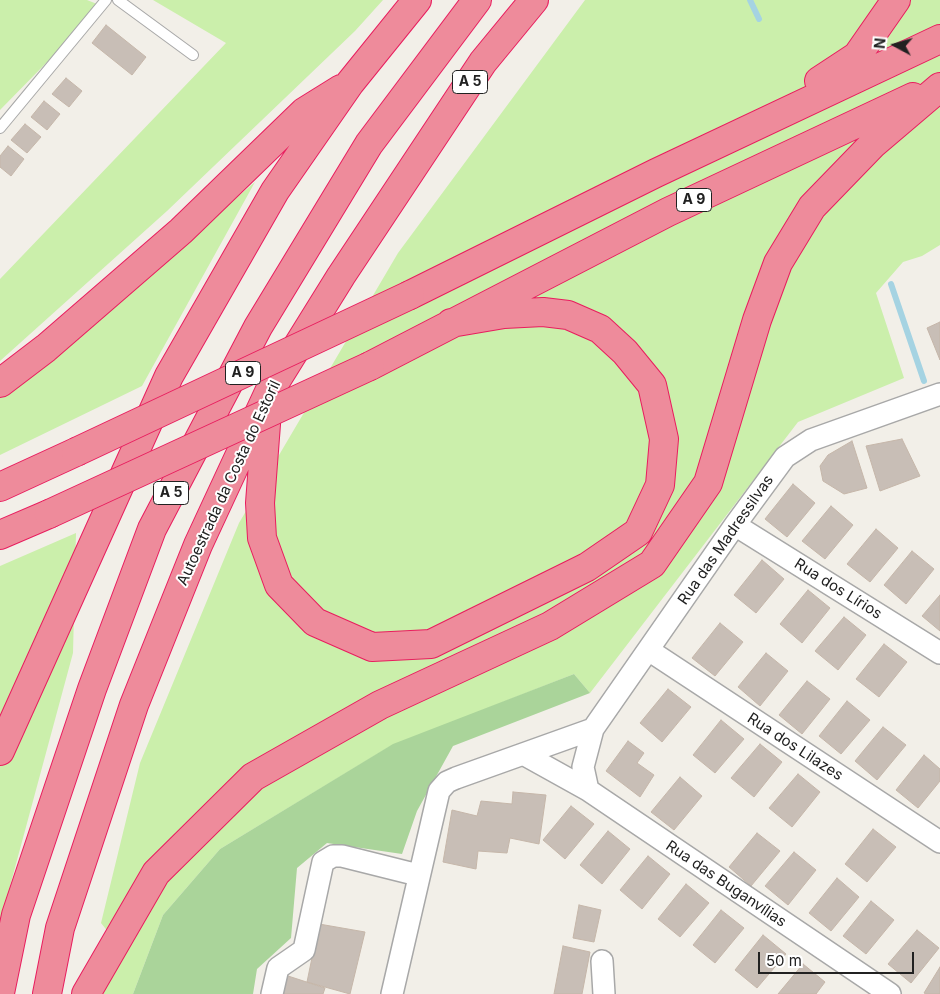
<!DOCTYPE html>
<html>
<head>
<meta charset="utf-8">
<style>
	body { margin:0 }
	#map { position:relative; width:940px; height:994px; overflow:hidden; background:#f2efe8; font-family:Inter,sans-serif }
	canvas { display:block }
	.north { position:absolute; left:870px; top:20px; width:50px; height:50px; -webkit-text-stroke:4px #fff; paint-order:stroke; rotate:276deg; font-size:14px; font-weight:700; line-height:20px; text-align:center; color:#212121 }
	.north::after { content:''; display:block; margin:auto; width:18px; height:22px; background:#212121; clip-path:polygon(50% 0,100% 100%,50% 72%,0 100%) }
	.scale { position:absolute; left:758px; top:952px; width:156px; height:22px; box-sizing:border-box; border:2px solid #212121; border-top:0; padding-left:6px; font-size:15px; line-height:18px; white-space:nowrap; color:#212121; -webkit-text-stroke:4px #fff; paint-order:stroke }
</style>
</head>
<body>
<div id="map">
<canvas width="940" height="994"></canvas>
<div class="north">N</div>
<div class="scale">50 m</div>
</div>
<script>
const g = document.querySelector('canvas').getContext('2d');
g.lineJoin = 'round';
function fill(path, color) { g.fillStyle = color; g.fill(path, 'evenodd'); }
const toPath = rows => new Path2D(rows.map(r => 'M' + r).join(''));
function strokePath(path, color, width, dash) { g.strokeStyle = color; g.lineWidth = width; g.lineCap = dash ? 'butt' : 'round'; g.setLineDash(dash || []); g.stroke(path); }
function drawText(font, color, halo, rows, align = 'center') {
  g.font = font + ' Inter,sans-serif'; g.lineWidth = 4; g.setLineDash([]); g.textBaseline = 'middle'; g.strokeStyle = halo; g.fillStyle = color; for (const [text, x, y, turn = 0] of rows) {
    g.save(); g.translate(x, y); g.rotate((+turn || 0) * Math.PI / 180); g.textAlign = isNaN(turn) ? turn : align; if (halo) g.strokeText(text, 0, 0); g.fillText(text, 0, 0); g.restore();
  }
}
fill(toPath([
	[0,0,87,0,102,6,0,110],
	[153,0,383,0,355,31,167,211,0,361,0,279,226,43],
	[585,0,940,0,940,245,922,256,903,262,876,293,904,378,798,422,590,693,574,674,389,747,220,849,163,915,133,994,102,994,124,952,101,923,140,763,239,523,398,253],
	[255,182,142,386,0,455,0,398],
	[76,533,73,653,0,923,0,566]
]), '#cbefab');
fill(toPath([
	[574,674,590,693,453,746,417,811,402,854,327,843,297,868,291,938,257,969,253,994,133,994,163,915,220,849,393,744]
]), '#aad49a');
strokePath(toPath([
	[750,0,759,19],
	[891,284,924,381]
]), '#a5d3e2', 6);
const building = toPath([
	[106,25,146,57,132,75,92,43,106,25],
	[66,78,82,91,69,107,52,94,66,78],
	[44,101,60,114,47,130,31,117,44,101],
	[25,124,41,137,27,153,11,140,25,124],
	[8,146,24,159,11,176,0,167,0,156,8,146],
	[940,322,940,360,927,328,940,322],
	[902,439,920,476,880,491,866,446,902,439],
	[852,441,867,488,844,494,823,481,820,466,828,455,852,441],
	[793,484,815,503,787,537,765,519,793,484],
	[831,506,853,525,825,559,802,541,831,506],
	[876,529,898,548,870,582,847,564,876,529],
	[912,551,934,569,906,604,884,585,912,551],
	[762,560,784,579,756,613,734,595,762,560],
	[808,590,830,608,802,643,780,624,808,590],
	[940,595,940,631,922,616,940,595],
	[844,617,866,635,838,670,815,651,844,617],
	[720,623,743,642,715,676,692,658,720,623],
	[884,644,907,662,879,697,856,679,884,644],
	[766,653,788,671,760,706,738,687,766,653],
	[807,681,830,699,802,734,779,715,807,681],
	[668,689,691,707,662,742,640,723,668,689],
	[847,701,870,720,841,754,819,736,847,701],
	[721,720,744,739,715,773,693,755,721,720],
	[883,727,906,745,877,780,855,761,883,727],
	[628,741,644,753,637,763,654,775,640,797,606,771,628,741],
	[760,744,782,762,754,797,731,778,760,744],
	[924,755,940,769,940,781,918,808,896,790,924,755],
	[798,774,820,792,792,827,769,808,798,774],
	[680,777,702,796,674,830,651,812,680,777],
	[513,792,546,795,539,844,510,838,507,853,478,851,476,869,443,862,452,810,477,816,481,801,512,804,513,792],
	[571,806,594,824,565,859,543,840,571,806],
	[873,829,896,847,867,882,845,864,873,829],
	[608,831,630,849,602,884,580,865,608,831],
	[757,833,780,851,751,886,729,867,757,833],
	[794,852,816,870,788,905,765,886,794,852],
	[648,856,670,874,642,909,620,890,648,856],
	[837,878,859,897,831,931,809,913,837,878],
	[686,884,709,903,680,937,658,919,686,884],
	[871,901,894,920,866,954,843,936,871,901],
	[579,905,601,910,594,942,573,938,579,905],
	[721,910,744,928,715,963,693,945,721,910],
	[319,924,365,932,350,994,307,982,319,924],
	[917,930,939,948,911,983,888,964,917,930],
	[763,935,786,954,757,988,735,970,763,935],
	[563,946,590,952,582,994,554,994,563,946],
	[803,964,825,982,816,994,778,994,803,964],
	[940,967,940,994,926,994,924,993,940,967],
	[285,975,325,988,323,994,281,994,285,975]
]);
fill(building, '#c8beb6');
strokePath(building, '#c5b6a9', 1);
const service = toPath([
	[118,0,193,55],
	[0,128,106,0]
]);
const minor = toPath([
	[735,525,940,653],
	[650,651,940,842],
	[525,755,588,790],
	[602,961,604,994],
	[272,994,278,968,304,950,323,862,333,856,342,856,418,875],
	[392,994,439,791,447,782,456,778,593,729],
	[890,994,588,790,583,767,593,729,735,525,785,457,811,440,940,394]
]);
const motorway = toPath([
	[819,81,857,56,896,0],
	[410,295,656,173,940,39],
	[370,366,668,212,913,97],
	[0,383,46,348,181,231,304,112,341,89],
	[267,411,260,503,262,538,279,585,315,622,372,647,431,644,587,567,638,532,660,485,664,439,652,385,625,352,600,329,568,315,543,312,504,314,451,323],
	[0,487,76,452],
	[0,535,49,514],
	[0,751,169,376,275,191,350,83,417,0],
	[0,993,16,915,92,689,152,529,258,327,369,144,477,0],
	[47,994,60,928,134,705,198,545,269,392,341,276,483,62,534,0],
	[86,994,156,873,253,777,380,705,550,626,652,564,708,483,757,320,778,263,812,207,873,144,940,87]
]);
strokePath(service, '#a8a8a8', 12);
strokePath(minor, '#a8a8a8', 24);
strokePath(motorway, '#e81d5e', 30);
strokePath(service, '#fff', 10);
strokePath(minor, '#fff', 21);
strokePath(motorway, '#ee8b9b', 28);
const motorwayBridge = toPath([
	[76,452,410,295],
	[49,514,370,366]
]);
strokePath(motorwayBridge, '#e81d5e', 30, []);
strokePath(motorwayBridge, '#ee8b9b', 28);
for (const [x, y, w] of [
	[470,82,35],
	[694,200,35],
	[243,373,35],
	[171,493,35]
]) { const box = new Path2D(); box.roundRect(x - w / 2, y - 11.5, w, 23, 4); g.fillStyle = '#fff'; g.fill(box); strokePath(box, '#212121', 1); }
drawText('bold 14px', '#212121', null, [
	["A 5",470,82],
	["A 9",694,200],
	["A 9",243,373],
	["A 5",171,493]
]);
drawText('15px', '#212121', '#fff', [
	["Autoestrada da Costa do Estoril",229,483,-65],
	["Rua das Madressilvas",726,540,-55],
	["Rua dos Lírios",838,589,32],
	["Rua dos Lilazes",795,747,33],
	["Rua das Buganvílias",726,884,34]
]);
</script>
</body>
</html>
